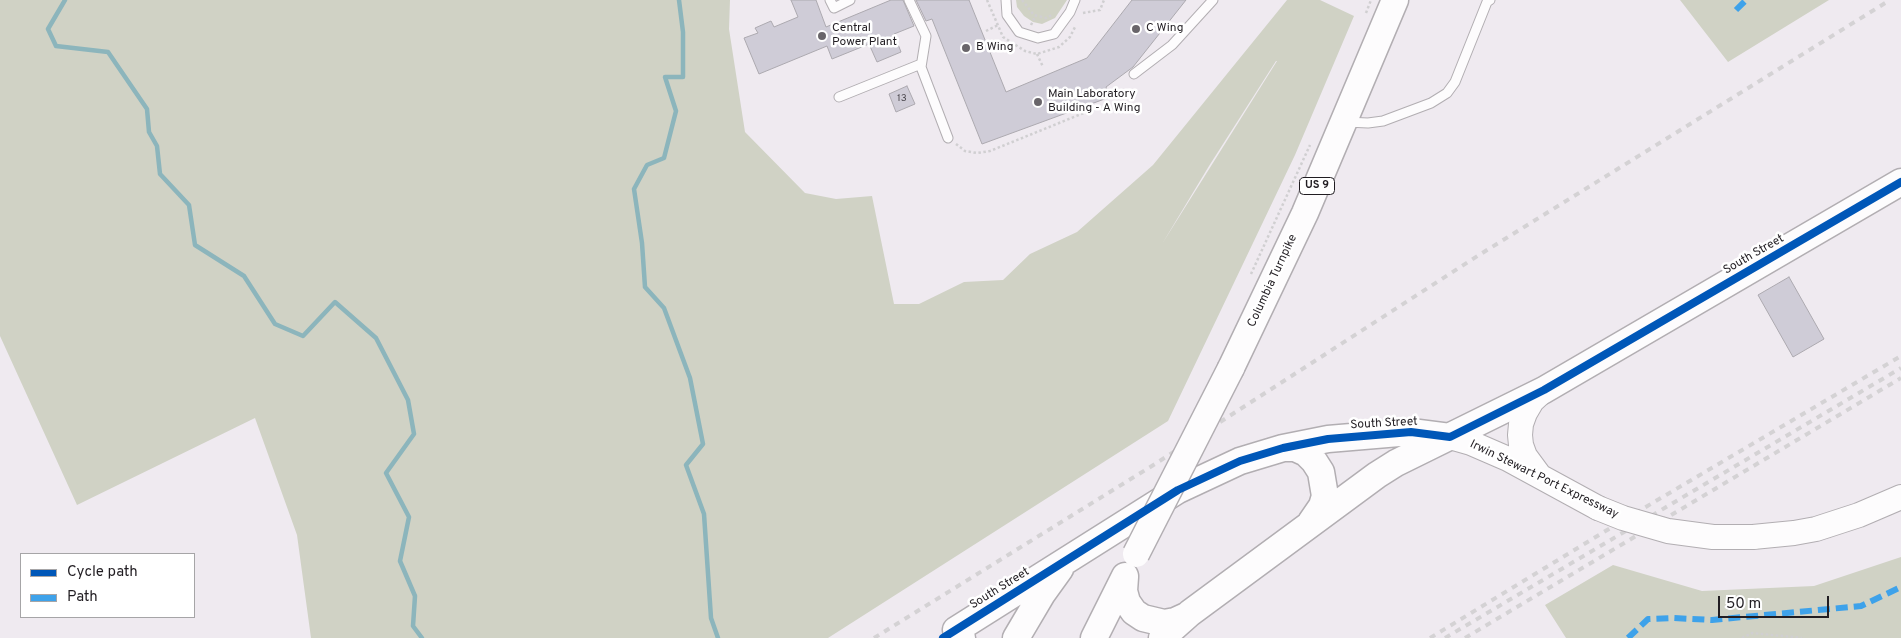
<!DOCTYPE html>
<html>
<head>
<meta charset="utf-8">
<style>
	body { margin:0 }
	#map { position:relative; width:1901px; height:638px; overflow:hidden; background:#efeaf0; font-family:Overpass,sans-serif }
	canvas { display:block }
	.legend { position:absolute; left:20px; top:553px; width:175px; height:65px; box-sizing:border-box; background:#fff; border:1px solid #a6a5a7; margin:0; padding:6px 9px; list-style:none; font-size:15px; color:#211d22 }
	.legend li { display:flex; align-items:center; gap:10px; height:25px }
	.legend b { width:25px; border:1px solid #a6a5a7 }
	.scale { position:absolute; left:1718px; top:596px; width:111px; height:22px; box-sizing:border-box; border:2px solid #211d22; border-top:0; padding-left:6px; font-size:15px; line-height:18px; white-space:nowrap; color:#211d22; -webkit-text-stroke:4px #fff; paint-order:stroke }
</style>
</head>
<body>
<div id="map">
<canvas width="1901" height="638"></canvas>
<ul class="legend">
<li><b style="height:6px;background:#0057b8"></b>Cycle path</li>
<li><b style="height:6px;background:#3ea2ea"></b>Path</li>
</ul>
<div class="scale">50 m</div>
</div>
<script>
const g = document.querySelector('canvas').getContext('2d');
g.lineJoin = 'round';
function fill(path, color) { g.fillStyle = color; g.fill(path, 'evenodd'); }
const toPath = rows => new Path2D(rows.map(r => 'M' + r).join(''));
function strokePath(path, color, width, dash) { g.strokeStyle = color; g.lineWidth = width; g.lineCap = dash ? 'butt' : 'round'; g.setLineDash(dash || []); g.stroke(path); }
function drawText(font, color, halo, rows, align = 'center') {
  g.font = font + ' Overpass,sans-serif'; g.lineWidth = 5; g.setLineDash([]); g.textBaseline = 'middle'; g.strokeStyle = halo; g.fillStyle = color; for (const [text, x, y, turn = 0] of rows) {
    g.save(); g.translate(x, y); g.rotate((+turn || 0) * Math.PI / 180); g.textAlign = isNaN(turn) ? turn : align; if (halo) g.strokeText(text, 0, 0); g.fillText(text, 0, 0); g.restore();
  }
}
fill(toPath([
	[0,0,730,0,729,29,745,132,805,193,836,199,872,196,894,304,919,304,964,282,1003,280,1030,254,1077,232,1153,165,1287,0,1320,0,1354,16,1295,155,1168,421,828,638,311,638,297,535,255,418,77,505,0,336],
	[1276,61,1277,61,1162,244,1209,166],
	[1016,0,1067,0,1055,18,1042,24,1033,22,1024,16,1017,7],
	[1680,0,1829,0,1728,62],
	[1901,557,1901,638,1566,638,1545,605,1613,565,1702,591,1814,586]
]), '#d0d2c5');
strokePath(toPath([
	[65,0,48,29,56,46,108,52,147,109,149,132,157,146,160,174,189,205,195,245,244,276,275,324,303,336,335,302,376,338,408,400,414,434,386,473,409,517,400,561,415,596,413,626,422,638],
	[679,0,683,32,683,77,665,77,676,111,664,158,647,165,634,189,642,243,645,287,664,308,690,378,703,444,686,465,704,514,711,618,718,638]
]), '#8cb5bc', 4.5);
const building = toPath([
	[791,0,816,0,826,27,891,0,903,0,914,26,894,34,901,52,877,62,869,44,832,59,827,46,759,74,744,38,758,33,755,28,771,21,774,27,798,17,791,0],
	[916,0,969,0,1006,92,1087,58,1132,0,1186,0,1133,67,1106,87,1110,97,982,144,932,19,926,21,916,0],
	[907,86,915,104,896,112,889,94,907,86],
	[1789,277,1824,339,1793,357,1758,295,1789,277]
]);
fill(building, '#cfccd7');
strokePath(building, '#aca9af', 1);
const lane = toPath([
	[830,0,834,8,850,0],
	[909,0,926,36,921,67,948,138],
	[1006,0,1007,15,1019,32,1038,38,1054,34,1070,12,1075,0],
	[1134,74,1172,45,1213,0],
	[839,97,921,64],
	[1346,122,1368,123,1383,121,1431,103,1447,93,1455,82,1487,2,1490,0]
]);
const secondary = toPath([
	[1450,437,1471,443,1508,459,1598,508],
	[1539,475,1525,456,1521,445,1520,435,1521,424,1525,413,1532,401,1544,390],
	[1753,537,1794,533,1816,529,1859,515,1901,497]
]);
const primary = toPath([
	[1231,368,1305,213,1395,0],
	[1283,448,1295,448,1306,453,1314,461,1321,472,1325,496,1322,506,1311,522],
	[1125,577,1124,591,1127,602,1134,612,1143,618,1164,623,1175,621,1186,616],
	[962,638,956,630,1178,490,1240,461,1283,448,1328,439,1411,432,1450,437],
	[1016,638,1042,594,1060,569],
	[1094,638,1125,576],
	[1162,638,1190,613,1377,475,1396,463,1544,390,1901,182]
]);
strokePath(lane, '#b2aeb2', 11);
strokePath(secondary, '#b2aeb2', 26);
strokePath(primary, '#b2aeb2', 29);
strokePath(toPath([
	[987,0,1003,37,1025,51,1037,54,1059,47,1070,37,1075,27],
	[1022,0,1034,15,1046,18,1052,15],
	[1083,13,1100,10,1104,0],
	[1366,13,1371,0],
	[1031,25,1036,15],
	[986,31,998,25],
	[1037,54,1043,67],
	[956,144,965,151,977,153,990,151,1101,106],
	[1251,274,1310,145],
	[1742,638,1752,633,1802,638]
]), '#d0cfd1', 2.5, [2.5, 2.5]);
strokePath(lane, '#fdfcfd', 9);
strokePath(secondary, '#fdfcfd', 24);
strokePath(primary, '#fdfcfd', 26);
strokePath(toPath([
	[874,638,1155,464,1479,255,1890,0],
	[1430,638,1617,524,1901,356],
	[1445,638,1901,368],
	[1465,638,1901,378]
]), '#d4d2d4', 4, [6, 6]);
const secondaryBridge = toPath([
	[1598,508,1623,518,1668,531,1713,537,1753,537]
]);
const primaryBridge = toPath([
	[1136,554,1231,368]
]);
strokePath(secondaryBridge, '#b2aeb2', 26, []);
strokePath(primaryBridge, '#b2aeb2', 29, []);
strokePath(secondaryBridge, '#fdfcfd', 24);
strokePath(primaryBridge, '#fdfcfd', 26);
strokePath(toPath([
	[1736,10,1746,0],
	[1628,638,1648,619,1674,618,1712,620,1861,606,1901,587]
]), '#3ea2ea', 6, [12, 6]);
strokePath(toPath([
	[943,638,1178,490,1240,461,1283,448,1328,439,1411,432,1450,437,1544,390,1901,182]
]), '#0057b8', 8);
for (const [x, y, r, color] of [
	[1136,29,5,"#69656a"],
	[822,36,5,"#69656a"],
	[966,48,5,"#69656a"],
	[1038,102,5,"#69656a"]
]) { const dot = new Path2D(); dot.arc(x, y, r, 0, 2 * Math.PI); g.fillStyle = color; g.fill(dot); strokePath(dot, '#fff', 2); }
drawText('10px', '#4c494f', null, [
	["13",902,99]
]);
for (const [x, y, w] of [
	[1317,186,35]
]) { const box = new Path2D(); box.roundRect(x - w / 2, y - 8.5, w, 17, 4); g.fillStyle = '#fff'; g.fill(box); strokePath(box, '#211d22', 1); }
drawText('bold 11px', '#211d22', null, [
	["US 9",1317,186]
]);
drawText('12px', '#211d22', '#fff', [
	["Central",832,29],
	["Power Plant",832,43],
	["C Wing",1146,29],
	["B Wing",976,48],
	["Main Laboratory",1048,95],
	["Building - A Wing",1048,109]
], 'left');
drawText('12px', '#211d22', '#fff', [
	["South Street",1754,255,-30],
	["Columbia Turnpike",1273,281,-65],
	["South Street",1384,424,-3],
	["Irwin Stewart Port Expressway",1544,480,26],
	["South Street",1000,589,-32]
]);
</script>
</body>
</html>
